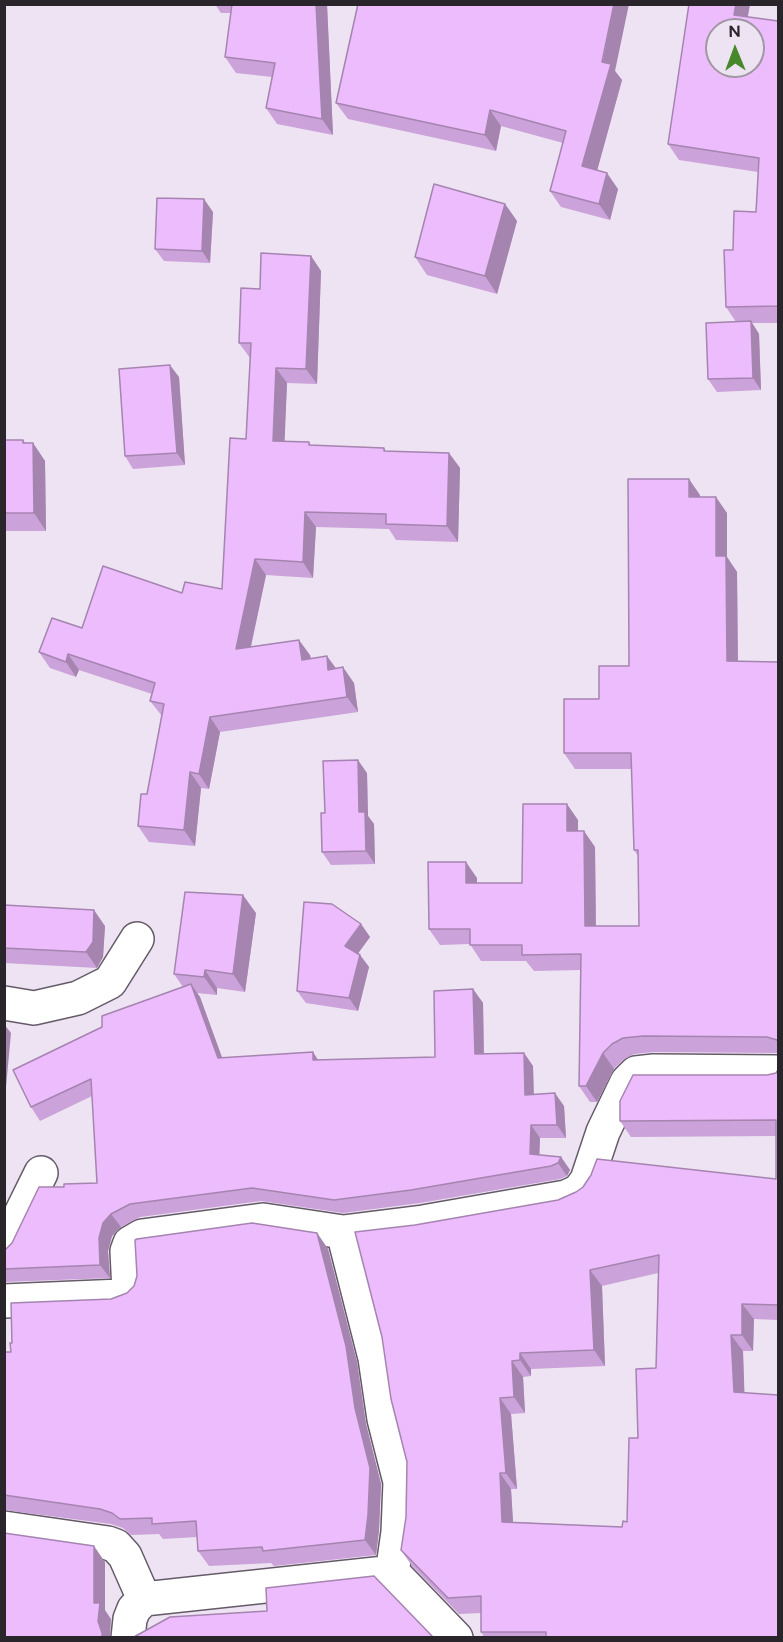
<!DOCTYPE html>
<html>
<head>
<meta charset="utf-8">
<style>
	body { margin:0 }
	#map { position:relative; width:783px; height:1642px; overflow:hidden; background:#eee3f2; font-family:Figtree,sans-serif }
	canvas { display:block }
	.frame { position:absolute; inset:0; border:6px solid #29252b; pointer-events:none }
	.north { position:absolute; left:705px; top:18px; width:60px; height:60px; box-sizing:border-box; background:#eee3f2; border:2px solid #9f97a2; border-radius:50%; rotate:359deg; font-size:16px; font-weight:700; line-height:24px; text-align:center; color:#29252b }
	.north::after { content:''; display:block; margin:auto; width:21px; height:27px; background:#47882a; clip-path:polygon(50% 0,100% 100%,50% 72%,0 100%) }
</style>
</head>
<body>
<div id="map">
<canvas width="783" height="1642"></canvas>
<div class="frame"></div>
<div class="north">N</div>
</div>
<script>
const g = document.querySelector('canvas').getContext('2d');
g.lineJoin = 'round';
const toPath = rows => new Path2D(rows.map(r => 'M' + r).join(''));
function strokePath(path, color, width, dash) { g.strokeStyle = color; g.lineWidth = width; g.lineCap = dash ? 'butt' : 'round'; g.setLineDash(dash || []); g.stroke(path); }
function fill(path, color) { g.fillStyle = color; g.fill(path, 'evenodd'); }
const street = toPath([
	[4,1003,34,1008,78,998,110,982,137,939],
	[343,1232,375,1358,384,1419,400,1482,398,1532,392,1574],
	[4,1248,41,1173],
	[4,1301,121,1296,129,1292,127,1251,130,1243,142,1236,263,1220,343,1232,423,1222,566,1197,579,1191,587,1180,603,1132,627,1082,636,1073,654,1071,778,1072],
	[4,1528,108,1543,116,1546,125,1556,144,1599],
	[128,1638,130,1619,134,1609,144,1599,385,1573,392,1574,399,1579,456,1638]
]);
strokePath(street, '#655b68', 36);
strokePath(street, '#fff', 33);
fill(toPath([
	[215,4,327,4,333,135,277,124,266,108,272,77,236,73,225,57,231,13,221,13],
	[689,4,750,4,748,17,778,21,778,323,752,323,759,334,761,390,717,392,708,379,736,322,726,307,733,250,756,212,758,172,679,160,668,144],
	[615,71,622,80,597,170,618,189,610,220,561,207,550,191,563,143,501,126,496,151,348,119,336,103],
	[505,204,517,221,497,294,427,275,415,257],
	[213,212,210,263,164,261,155,249],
	[311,256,321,271,317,384,287,383,284,441,309,442,311,445,384,448,386,451,449,453,460,468,458,542,396,540,389,529,316,527,313,578,266,575,251,647,310,655,311,658,335,669,354,683,358,712,220,732,209,789,201,788,195,846,149,842,138,826,147,794,162,716,150,701,152,694,79,670,76,677,50,668,39,652,82,628,182,593,222,589,246,439,250,358,239,343,260,289],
	[179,377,185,465,133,469,125,456],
	[4,440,23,440,25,443,33,443,45,461,46,531,4,531],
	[700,495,700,497,727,513,727,557,737,572,738,661,778,662,778,1053,654,1052,634,1054,623,1060,614,1069,597,1102,590,1102,579,1086,581,970,534,971,526,961,481,961,470,944,440,945,429,929,477,878,477,883,522,883,578,820,578,831,595,847,596,926,639,926,638,856,634,850,632,769,575,769,564,753,599,699,629,666],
	[367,773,368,816,374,824,375,864,331,865,322,852,325,813],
	[4,905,105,926,103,957,97,968,4,963],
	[256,913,245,992,217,988,217,995,197,993,200,997,222,1058,318,1060,435,1057,473,989,483,1003,484,1054,524,1053,533,1066,534,1094,564,1106,566,1138,540,1138,539,1155,561,1157,570,1170,567,1176,560,1179,420,1203,343,1213,261,1201,140,1217,121,1227,112,1236,108,1251,110,1278,4,1282,4,1251,64,1187,97,1183,92,1096,40,1121,31,1107,102,1027,183,987,174,974],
	[361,924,370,937,358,953,360,955,369,967,358,1011,306,1003,297,991],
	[778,1070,778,1320,754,1319,753,1351,743,1351,744,1393,778,1638,485,1638,481,1632,481,1613,459,1614,412,1566,401,1550,406,1517,407,1462,382,1337,776,1179,776,1136,631,1137,620,1121,776,1073],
	[658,1273,656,1368,638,1438,627,1522,622,1527,513,1522,511,1489,517,1489,511,1414,525,1413,523,1377,531,1376,531,1369,605,1366,602,1286],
	[317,1233,328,1249,357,1362,366,1424,381,1484,379,1530,376,1555,274,1566,271,1563,209,1566,198,1551,197,1537,163,1539,159,1534,131,1535,123,1528,111,1524,4,1510,4,1352,11,1352,12,1343,111,1299]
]), '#cba2d9');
fill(toPath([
	[316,4,327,4,333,135,322,119],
	[614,4,629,4,615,71,622,80,594,182,582,166],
	[736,4,750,4,745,30,734,15],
	[490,110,501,126,496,151,485,135],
	[607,173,618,189,610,220,599,204],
	[204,199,213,212,210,263,202,251],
	[505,204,517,221,497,294,485,276],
	[311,256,321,271,317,384,306,369],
	[751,321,759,334,761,390,753,378],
	[170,365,179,377,185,465,177,453],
	[276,368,287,383,284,456,273,441],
	[23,440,33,454,33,443,45,461,46,531,34,513],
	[449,453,460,468,458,542,447,526],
	[689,479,700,495,700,513,689,497],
	[716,497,727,513,727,557,737,572,738,676,727,661,716,556],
	[305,512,316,527,313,578,303,562],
	[255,559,266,575,247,664,236,649],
	[299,640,310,655,313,675,302,660],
	[68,654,79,670,76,677,66,662],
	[327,656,338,671,328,670],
	[343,667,354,683,358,712,347,697],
	[210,717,220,732,209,789,199,774],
	[358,760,367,773,368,816,374,824,375,864,366,851,359,812],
	[190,772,201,788,195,846,184,830],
	[567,804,578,820,578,847,567,831],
	[584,831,595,847,596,942,585,926],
	[466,862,477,878,477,899,466,883],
	[243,895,256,913,245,992,233,974],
	[94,910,105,926,103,957,97,968,86,952],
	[361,924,370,937,354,959,345,946],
	[360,955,369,967,358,1011,349,998],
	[205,970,217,988,217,995,204,977],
	[191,984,200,997,227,1071,218,1058],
	[473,989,483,1003,484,1067,475,1054],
	[4,1024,11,1033,4,1109],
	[313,1052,322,1066,313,1060],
	[524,1053,533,1066,534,1108,525,1095],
	[603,1053,614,1069,597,1102,586,1086],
	[555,1093,564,1106,566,1138,557,1125],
	[531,1125,540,1138,539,1167,530,1154],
	[561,1157,570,1170,567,1176,558,1163],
	[111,1214,121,1227,112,1236,108,1251,110,1278,100,1265,99,1238,103,1223],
	[317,1233,328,1249,357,1362,366,1424,381,1484,379,1530,376,1555,365,1540],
	[590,1270,602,1286,605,1366,594,1350],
	[742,1304,754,1319,753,1351,742,1335],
	[731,1335,743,1351,745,1408,734,1392],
	[520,1353,531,1369,531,1376,520,1360],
	[512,1361,523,1377,525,1413,514,1397],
	[500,1398,511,1414,517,1489,506,1473],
	[500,1473,511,1489,514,1538,502,1522],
	[94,1546,105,1562,105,1610,111,1619,110,1638,102,1638,94,1603]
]), '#a584b0');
const building = toPath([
	[232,4,316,4,322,119,266,108,275,63,225,57,232,4],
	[358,4,614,4,602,62,611,64,582,166,607,173,599,204,550,191,566,131,490,110,485,135,336,103,358,4],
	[689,4,736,4,734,15,778,21,778,306,726,307,724,250,733,250,734,211,756,212,759,158,668,144,689,4],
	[717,30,753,30,753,66,717,66,717,30],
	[434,184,505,204,485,276,415,257,434,184],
	[157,198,204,199,202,251,155,249,157,198],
	[261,253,311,256,306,369,276,368,273,441,309,442,309,445,384,448,384,451,449,453,447,526,386,524,386,514,305,512,303,562,255,559,236,649,299,640,302,660,327,656,328,670,343,667,347,697,210,717,199,774,190,772,184,830,138,826,141,794,147,794,164,704,150,701,155,683,68,654,66,662,39,652,52,618,82,628,103,566,182,593,185,582,222,589,230,438,246,439,251,343,239,343,241,288,260,289,261,253],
	[751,321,753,378,708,379,706,323,751,321],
	[170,365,177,453,125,456,119,369,170,365],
	[4,440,23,440,23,443,33,443,34,513,4,513,4,440],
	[628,479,689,479,689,497,716,497,716,556,726,556,727,661,778,662,778,1042,777,1040,767,1037,643,1036,623,1038,612,1044,603,1053,586,1086,579,1086,581,954,522,955,522,945,470,945,470,929,429,929,428,862,466,862,466,883,522,883,523,804,567,804,567,831,584,831,585,926,639,926,638,850,634,850,631,753,564,753,564,699,599,699,599,666,629,666,628,479],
	[358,760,359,812,365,812,366,851,322,852,321,813,325,813,323,761,358,760],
	[185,892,243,895,233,974,205,970,204,977,174,974,185,892],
	[304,902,332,904,361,924,345,946,360,955,349,998,297,991,304,902],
	[4,905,94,910,93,942,86,952,4,948,4,905],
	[191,984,218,1058,313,1052,313,1060,435,1057,434,991,473,989,475,1054,524,1053,525,1095,555,1093,557,1125,531,1125,530,1154,561,1157,558,1163,551,1166,411,1190,334,1200,252,1188,130,1204,111,1214,103,1223,99,1238,100,1265,4,1269,4,1251,12,1243,39,1187,64,1187,64,1184,97,1183,91,1079,31,1107,13,1070,102,1027,102,1016,191,984],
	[778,1070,778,1305,742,1304,742,1335,731,1335,734,1392,778,1395,778,1638,546,1638,546,1632,481,1632,481,1596,448,1598,401,1550,406,1517,407,1462,391,1399,382,1337,355,1232,415,1225,558,1200,576,1192,583,1187,591,1175,597,1159,776,1179,776,1120,620,1121,620,1101,633,1075,767,1075,776,1073,778,1070],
	[659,1255,656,1368,636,1369,638,1438,629,1438,627,1522,623,1521,622,1527,502,1522,500,1473,506,1473,500,1398,514,1397,512,1361,520,1360,520,1353,594,1350,590,1270,659,1255],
	[252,1223,317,1233,346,1346,355,1408,370,1468,368,1515,365,1540,263,1551,262,1547,198,1551,196,1521,152,1524,152,1518,120,1519,112,1513,100,1509,4,1495,4,1352,11,1352,10,1343,12,1343,11,1303,111,1299,127,1293,134,1286,137,1276,135,1240,137,1239,252,1223],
	[4,1533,94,1546,94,1603,100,1603,98,1621,102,1633,102,1638,4,1638,4,1533],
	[374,1576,432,1636,432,1638,132,1638,170,1617,267,1611,266,1588,374,1576]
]);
fill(building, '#ecbcfc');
strokePath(building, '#a584b0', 1.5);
</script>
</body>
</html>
